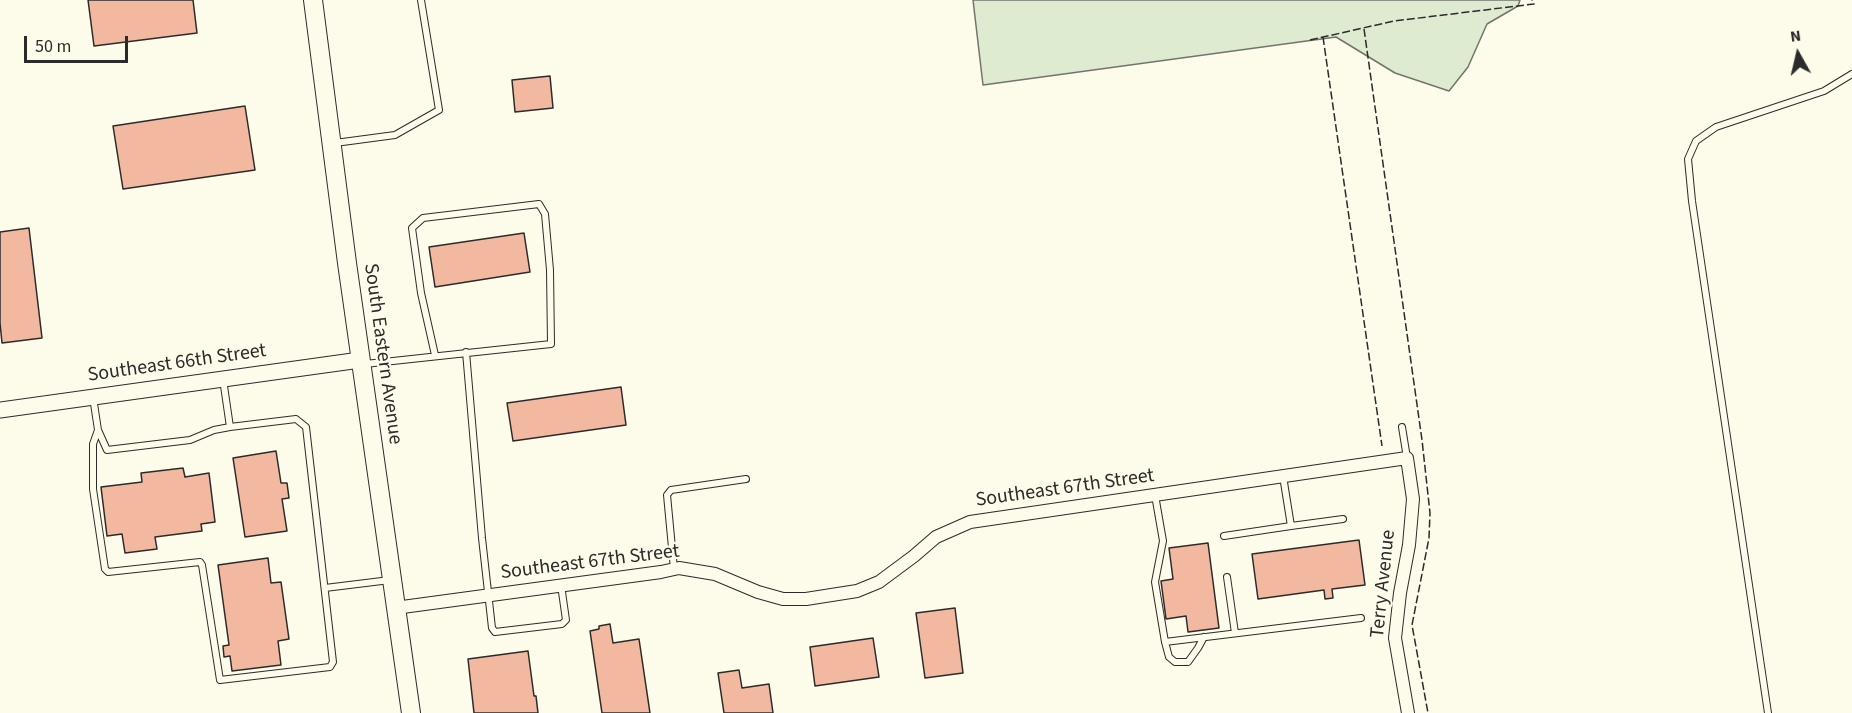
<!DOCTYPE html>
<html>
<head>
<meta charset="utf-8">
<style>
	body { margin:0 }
	#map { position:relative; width:1852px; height:713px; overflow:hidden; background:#fdfbea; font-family:"Source Sans 3",sans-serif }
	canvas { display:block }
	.north { position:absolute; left:1768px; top:24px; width:60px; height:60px; -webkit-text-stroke:4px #fdfbea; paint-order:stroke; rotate:352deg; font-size:16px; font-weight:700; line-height:24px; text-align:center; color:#2b2b2b }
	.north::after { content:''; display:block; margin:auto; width:21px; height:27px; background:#2b2b2b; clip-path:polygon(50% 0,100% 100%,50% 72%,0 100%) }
	.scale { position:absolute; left:24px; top:36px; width:104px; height:27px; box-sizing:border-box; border:3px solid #2b2b2b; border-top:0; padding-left:8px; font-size:18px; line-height:21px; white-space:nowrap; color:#2b2b2b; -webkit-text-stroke:4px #fdfbea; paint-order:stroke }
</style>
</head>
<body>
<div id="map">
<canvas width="1852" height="713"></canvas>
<div class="north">N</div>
<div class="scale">50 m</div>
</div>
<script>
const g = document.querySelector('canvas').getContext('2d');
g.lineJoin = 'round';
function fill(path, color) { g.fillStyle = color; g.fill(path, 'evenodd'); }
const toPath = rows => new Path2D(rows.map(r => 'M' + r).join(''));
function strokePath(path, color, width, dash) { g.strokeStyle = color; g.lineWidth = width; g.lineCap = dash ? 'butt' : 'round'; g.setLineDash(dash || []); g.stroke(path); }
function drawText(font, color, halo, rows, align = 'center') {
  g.font = font + ' "Source Sans 3",sans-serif'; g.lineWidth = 4.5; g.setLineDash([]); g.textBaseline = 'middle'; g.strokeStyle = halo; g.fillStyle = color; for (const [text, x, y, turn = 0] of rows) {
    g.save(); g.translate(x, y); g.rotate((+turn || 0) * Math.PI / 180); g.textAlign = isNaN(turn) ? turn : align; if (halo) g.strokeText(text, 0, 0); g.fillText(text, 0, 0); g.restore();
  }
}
const green = toPath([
	[973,0,1520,0,1518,6,1487,24,1468,67,1449,91,1395,73,1336,37,983,85,973,0]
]);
fill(green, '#deebd1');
strokePath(green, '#74746e', 1.5);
const building = toPath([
	[88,0,193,0,197,33,94,46,88,0],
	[550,76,553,108,515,112,512,80,550,76],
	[245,106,255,170,123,189,113,126,245,106],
	[29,228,42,338,2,343,0,323,0,232,29,228],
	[524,233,530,272,435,287,429,247,524,233],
	[621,387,626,425,513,441,507,403,621,387],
	[276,451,281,483,287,483,289,498,282,499,287,531,245,537,233,458,276,451],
	[183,468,185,477,209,473,215,522,201,524,202,531,155,537,157,549,125,553,122,534,107,536,101,487,142,482,141,473,183,468],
	[1359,540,1365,585,1332,589,1333,598,1325,599,1324,590,1258,599,1252,554,1359,540],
	[1208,543,1219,628,1188,632,1186,616,1166,619,1161,581,1173,579,1169,548,1208,543],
	[268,558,271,583,281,582,289,639,278,641,281,665,232,671,230,656,224,657,223,646,229,645,218,565,268,558],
	[955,608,963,673,925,678,916,613,955,608],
	[610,624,613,643,639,639,650,713,602,713,590,631,599,629,599,626,610,624],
	[873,638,879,677,815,686,810,647,873,638],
	[528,651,534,696,536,696,538,713,474,713,468,659,528,651],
	[739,670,742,688,769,684,773,713,724,713,718,673,739,670]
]);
fill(building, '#f2b8a0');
strokePath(building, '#2b2b2b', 1.5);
const service = toPath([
	[335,143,395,135,439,110,421,0],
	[466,352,482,538,492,628,495,632,562,624,566,620,561,585],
	[365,364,551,344,550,270,545,214,539,204,423,218,412,228,421,293,435,355],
	[93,397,98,430,107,450,190,440,214,430,230,427],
	[1402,427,1407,458],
	[98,430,93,444,93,489,105,569,108,572,200,562,202,565,220,680,330,667,333,662,306,427,296,419,230,427,223,379],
	[1283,476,1291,526,1343,519],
	[1155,495,1163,541,1155,582,1165,642,1361,618],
	[1224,536,1291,526],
	[674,569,667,495,671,490,746,479],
	[1227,577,1235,633],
	[325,588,390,580],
	[1165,642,1169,657,1175,662,1188,662,1198,648,1204,637],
	[1768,713,1692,201,1688,159,1696,141,1716,127,1824,91,1852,74]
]);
const minor = toPath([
	[395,608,661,572,679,568,715,574,758,592,783,599,806,599,857,591,879,582,914,556,936,537,970,522,1407,458,1413,499,1409,545,1400,593,1395,638,1408,713]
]);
const tertiary = toPath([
	[0,410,360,360]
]);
const secondary = toPath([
	[313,0,347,263,411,713]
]);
strokePath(service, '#2b2b2b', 8);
strokePath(minor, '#2b2b2b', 14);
strokePath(tertiary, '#2b2b2b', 17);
strokePath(secondary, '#2b2b2b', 20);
strokePath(service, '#fdfbea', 6);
strokePath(minor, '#fdfbea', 12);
strokePath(tertiary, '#fdfbea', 15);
strokePath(secondary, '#fdfbea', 18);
strokePath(toPath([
	[1364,29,1422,440,1430,513,1429,538,1412,625,1428,713],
	[1323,37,1382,446],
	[1310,40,1394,21,1534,4,1532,0]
]), '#2b2b2b', 1.5, [8, 3]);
drawText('20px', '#2b2b2b', '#fdfbea', [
	["South Eastern Avenue",382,354,82],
	["Southeast 66th Street",177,364,-8],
	["Southeast 67th Street",1065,489,-8],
	["Southeast 67th Street",590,563,-7],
	["Terry Avenue",1384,584,-84]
]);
</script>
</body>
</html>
